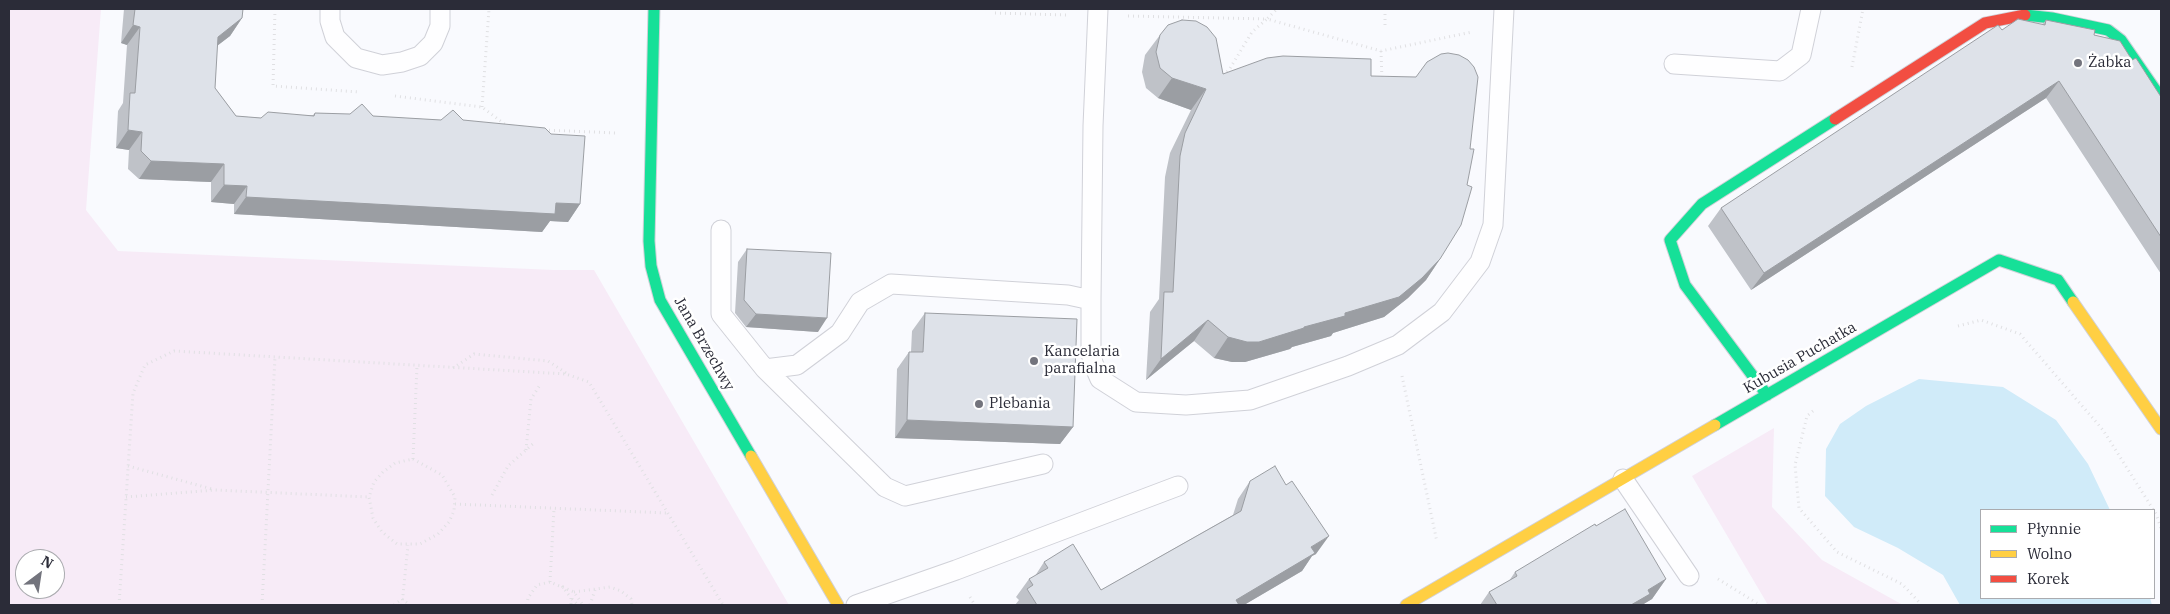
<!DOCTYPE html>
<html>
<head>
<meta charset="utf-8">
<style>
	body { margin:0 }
	#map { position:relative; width:2170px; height:614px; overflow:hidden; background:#f9fafe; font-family:"IBM Plex Serif",serif }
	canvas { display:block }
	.frame { position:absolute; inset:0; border:10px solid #2b2c38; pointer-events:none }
	.legend { position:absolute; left:1980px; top:509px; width:175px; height:90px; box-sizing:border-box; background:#fff; border:1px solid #aaabaf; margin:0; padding:6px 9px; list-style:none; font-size:15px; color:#2b2c38 }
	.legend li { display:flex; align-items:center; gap:10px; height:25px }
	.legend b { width:25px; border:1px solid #aaabaf }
	.north { position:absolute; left:15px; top:549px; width:50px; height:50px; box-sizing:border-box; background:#fff; border:1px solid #aaabaf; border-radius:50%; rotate:31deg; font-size:14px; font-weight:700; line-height:20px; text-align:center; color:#2b2c38 }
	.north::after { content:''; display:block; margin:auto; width:18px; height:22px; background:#73747d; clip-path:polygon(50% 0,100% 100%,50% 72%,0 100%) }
</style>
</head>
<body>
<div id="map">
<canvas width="2170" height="614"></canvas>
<div class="frame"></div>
<ul class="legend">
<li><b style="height:6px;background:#16e098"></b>Płynnie</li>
<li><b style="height:6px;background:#ffcf43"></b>Wolno</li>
<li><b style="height:6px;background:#f24e42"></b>Korek</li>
</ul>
<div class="north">N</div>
</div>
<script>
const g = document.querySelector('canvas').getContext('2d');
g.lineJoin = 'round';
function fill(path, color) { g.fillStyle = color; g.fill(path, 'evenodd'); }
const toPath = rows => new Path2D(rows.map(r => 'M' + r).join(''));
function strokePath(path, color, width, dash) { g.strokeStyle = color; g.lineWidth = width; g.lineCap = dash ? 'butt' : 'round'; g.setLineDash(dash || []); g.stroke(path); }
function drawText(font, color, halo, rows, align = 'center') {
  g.font = font + ' "IBM Plex Serif",serif'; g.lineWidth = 5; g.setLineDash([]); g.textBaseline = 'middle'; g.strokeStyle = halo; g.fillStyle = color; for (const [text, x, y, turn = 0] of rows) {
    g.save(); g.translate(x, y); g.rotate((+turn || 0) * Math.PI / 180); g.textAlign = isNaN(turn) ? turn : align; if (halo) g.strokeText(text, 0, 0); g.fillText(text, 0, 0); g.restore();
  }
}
fill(toPath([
	[9,9,101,9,86,210,118,251,554,270,594,270,789,605,9,605],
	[25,559,55,559,55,589,25,589],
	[1774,428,1772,507,1822,560,1903,605,1768,605,1692,476]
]), '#f7ebf7');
fill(toPath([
	[1919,379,2003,387,2056,420,2088,464,2110,510,1981,510,1981,598,2150,598,2152,605,1960,605,1943,575,1898,548,1854,527,1825,496,1826,449,1840,424,1866,406]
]), '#d0ebf9');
const lane = toPath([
	[330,9,330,21,335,37,356,58,382,65,402,62,420,56,433,43,440,26,440,9],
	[1674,64,1780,71,1801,55,1811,9],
	[721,230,721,314,765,369,797,365,840,333,860,302,891,284,1068,295,1091,300,1093,126,1098,9],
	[1091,300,1091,352,1093,363,1100,379,1136,402,1186,405,1250,400,1348,366,1398,345,1442,312,1480,262,1493,225,1504,9],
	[765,369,885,487,905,496,1043,464],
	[1623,479,1689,576],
	[856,605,956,570,1178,486]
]);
const fast = toPath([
	[654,9,649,241,651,266,660,300,751,456],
	[2025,15,2052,18,2108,30,2121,40,2161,98],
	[1767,395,1685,285,1670,240,1702,204,1835,119],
	[1715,425,1999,260,2058,280,2073,302]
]);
const slow = toPath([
	[2073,302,2161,429],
	[751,456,838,605],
	[1406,605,1715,425]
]);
const jam = toPath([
	[1835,119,1985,23,2025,15]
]);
strokePath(lane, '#d0d1d8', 21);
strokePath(fast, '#d0d1d8', 13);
strokePath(slow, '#d0d1d8', 13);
strokePath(jam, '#d0d1d8', 13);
strokePath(toPath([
	[275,9,273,86,359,92],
	[1385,9,1385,25],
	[995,13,1067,15],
	[1128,16,1267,19,1277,9],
	[1381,51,1382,80],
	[1852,67,1863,9],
	[1223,75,1229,70,1252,32,1267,19,1381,51,1472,32],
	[395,96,482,107,507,126],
	[482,107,489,9],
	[544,130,616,133],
	[1958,326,1981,320,2020,334,2103,430,2156,514,2161,528],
	[453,368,474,354,548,361,566,373],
	[1402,376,1437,542],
	[1813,411,1807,416,1795,465,1799,508,1837,552,1902,584,1919,602,1920,605],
	[526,450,531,399,540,385],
	[413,459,442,475,455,497,454,511,449,522,438,534,420,544,397,544,382,532,373,518,369,497,374,482,383,472,395,463,413,459],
	[413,459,417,366],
	[128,466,212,489],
	[492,495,508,466,535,442],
	[126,497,215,490,369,497],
	[455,504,667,513],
	[1718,579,1760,605],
	[550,582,554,509],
	[562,586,571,598,571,605],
	[574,592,610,587,621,591,631,599,632,605],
	[970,597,975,605],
	[572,599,578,605],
	[119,605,133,393,145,365,174,351,566,374,589,382,723,605],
	[262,605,275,357],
	[394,605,402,599,410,605],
	[402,605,408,545],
	[527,605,528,598,537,585,550,582,574,592,583,605],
	[590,605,595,590]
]), '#e0e0e3', 3, [1, 4]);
strokePath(lane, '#fefeff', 19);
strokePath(fast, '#16e098', 11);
strokePath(slow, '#ffcf43', 11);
strokePath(jam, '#f24e42', 11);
fill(toPath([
	[124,9,243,9,242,18,230,36,217,46,215,88,236,116,261,118,313,115,315,113,441,120,463,120,580,204,568,222,550,221,542,232,234,214,234,204,211,202,211,182,139,179,128,169,129,150,116,148,118,111,123,103,127,45,121,43],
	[2046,20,2094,35,2132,60,2161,97,2161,274,2046,98,1751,290,1708,226,1721,208,2002,30,2042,25],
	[1160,35,1223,74,1371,76,1440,259,1426,280,1408,298,1384,317,1333,333,1331,336,1292,347,1290,349,1245,362,1232,362,1214,358,1194,341,1146,380,1150,312,1159,299,1165,177,1170,153,1191,110,1158,98,1146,88,1142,72,1145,55],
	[747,249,818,332,746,327,735,313,738,262],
	[925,313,1073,427,1060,444,895,438,897,369,909,352,911,352,912,331],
	[1250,481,1286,485,1316,554,1312,556,1302,571,1244,605,1015,605,1019,600,1016,597,1029,579,1035,576,1044,562,1101,590,1233,515,1238,499],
	[1596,526,1666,579,1652,599,1642,605,1480,605,1489,592,1509,581,1515,572]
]), '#bfc2c8');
fill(toPath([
	[242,18,230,36,205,55,218,37],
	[133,25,140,27,127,45,121,43],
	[1172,78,1206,89,1191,110,1158,98],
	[2059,81,2046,98,1751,290,1764,273],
	[128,130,142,132,129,150,116,148],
	[151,161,224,164,211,182,139,179],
	[224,185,247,186,234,204,211,202],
	[246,197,556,203,580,204,568,222,550,221,542,232,234,214],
	[1440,259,1426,280,1408,298,1384,317,1333,333,1331,336,1292,347,1290,349,1245,362,1232,362,1214,358,1228,337,1304,327,1345,313],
	[756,314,827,318,818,332,746,327],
	[1208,320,1194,341,1146,380,1161,359],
	[907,420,1073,427,1060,444,895,438],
	[1329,536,1316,554,1312,556,1302,571,1244,605,1232,605,1236,600,1311,547],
	[1666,579,1652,599,1642,605,1631,605,1648,590]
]), '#9b9ea3');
const building = toPath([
	[135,9,243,9,242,18,218,37,215,88,236,116,261,118,268,112,314,116,315,113,350,114,362,104,373,116,441,120,453,110,463,120,545,128,551,134,585,136,580,204,556,203,555,214,246,197,247,186,224,185,224,164,151,161,141,151,142,132,128,130,130,93,135,93,140,27,133,25,135,9],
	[2018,19,2045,25,2046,20,2095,30,2094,35,2120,41,2132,60,2136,58,2161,97,2161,237,2059,81,1764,273,1721,208,1998,25,2002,30,2018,19],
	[1182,20,1196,21,1207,27,1216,38,1223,74,1267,58,1283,56,1371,59,1371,76,1416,77,1427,62,1441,54,1448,53,1459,55,1468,60,1474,67,1478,77,1470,149,1474,149,1467,185,1472,187,1461,225,1440,259,1422,278,1399,297,1345,313,1345,316,1304,327,1304,328,1259,342,1247,342,1228,337,1208,320,1161,359,1164,292,1173,292,1180,156,1185,133,1206,89,1172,78,1160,68,1156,52,1160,35,1168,25,1182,20],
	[747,249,831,253,827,318,756,314,744,300,747,249],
	[925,313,1077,319,1073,427,907,420,909,352,923,352,925,313],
	[1275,466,1286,485,1292,481,1329,536,1311,547,1315,553,1236,600,1239,605,1037,605,1027,589,1033,585,1029,579,1048,568,1044,562,1073,544,1101,590,1241,511,1250,481,1275,466],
	[1625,509,1666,579,1648,590,1650,594,1631,605,1497,605,1489,592,1517,576,1515,572,1595,524,1596,526,1625,509]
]);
fill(building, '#dee2e9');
strokePath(building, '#9b9ea3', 1);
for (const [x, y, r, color] of [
	[2078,63,5,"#73747d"],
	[1034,361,5,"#73747d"],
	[979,404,5,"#73747d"]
]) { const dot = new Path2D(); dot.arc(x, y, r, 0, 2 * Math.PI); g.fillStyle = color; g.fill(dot); strokePath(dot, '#fff', 2); }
drawText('15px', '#2b2c38', '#fff', [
	["Żabka",2088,63],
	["Kancelaria",1044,352],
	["parafialna",1044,369],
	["Plebania",989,404]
], 'left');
drawText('15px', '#2b2c38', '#fff', [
	["Jana Brzechwy",704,344,60],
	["Kubusia Puchatka",1800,358,-30]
]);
</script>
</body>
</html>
